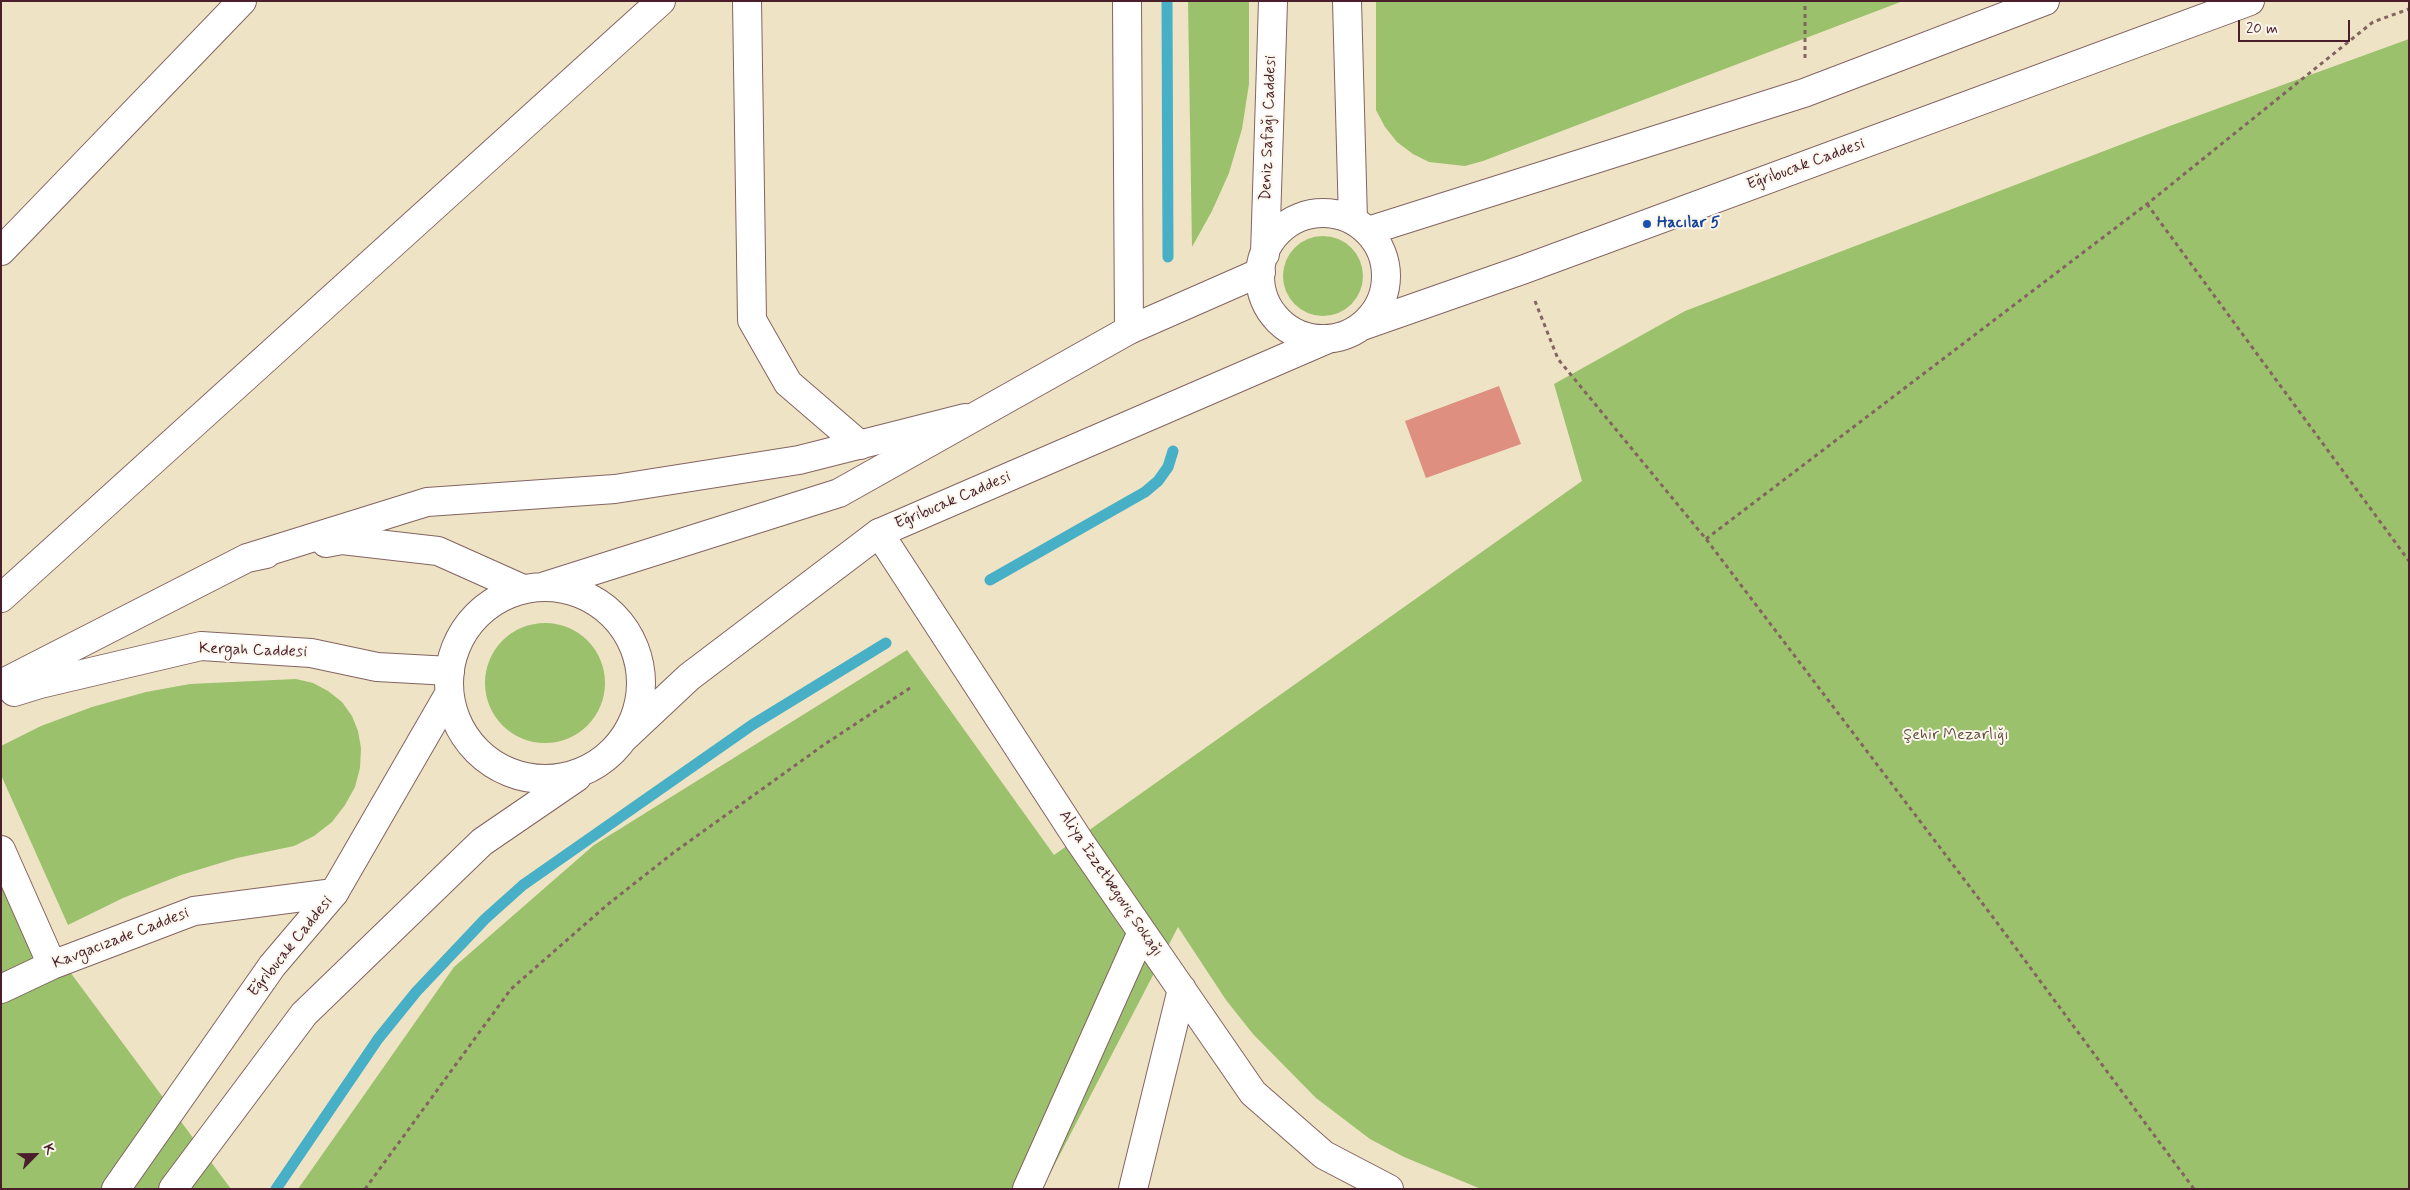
<!DOCTYPE html>
<html>
<head>
<meta charset="utf-8">
<style>
	body { margin:0 }
	#map { position:relative; width:2410px; height:1190px; overflow:hidden; background:#eee3c4; font-family:Mynerve,sans-serif }
	canvas { display:block }
	.frame { position:absolute; inset:0; border:2px solid #4a1f2b; pointer-events:none }
	.north { position:absolute; left:10px; top:1130px; width:50px; height:50px; -webkit-text-stroke:4px #fbf7ec; paint-order:stroke; rotate:67deg; font-size:14px; font-weight:700; line-height:20px; text-align:center; color:#4a1f2b }
	.north::after { content:''; display:block; margin:auto; width:18px; height:22px; background:#4a1f2b; clip-path:polygon(50% 0,100% 100%,50% 72%,0 100%) }
	.scale { position:absolute; left:2238px; top:20px; width:112px; height:22px; box-sizing:border-box; border:2px solid #4a1f2b; border-top:0; padding-left:6px; font-size:15px; line-height:18px; white-space:nowrap; color:#4a1f2b; -webkit-text-stroke:4px #fbf7ec; paint-order:stroke }
</style>
</head>
<body>
<div id="map">
<canvas width="2410" height="1190"></canvas>
<div class="frame"></div>
<div class="north">K</div>
<div class="scale">20 m</div>
</div>
<script>
const g = document.querySelector('canvas').getContext('2d');
g.lineJoin = 'round';
function fill(path, color) { g.fillStyle = color; g.fill(path, 'evenodd'); }
const toPath = rows => new Path2D(rows.map(r => 'M' + r).join(''));
function strokePath(path, color, width, dash) { g.strokeStyle = color; g.lineWidth = width; g.lineCap = dash ? 'butt' : 'round'; g.setLineDash(dash || []); g.stroke(path); }
function drawText(font, color, halo, rows, align = 'center') {
  g.font = font + ' Mynerve,sans-serif'; g.lineWidth = 4; g.setLineDash([]); g.textBaseline = 'middle'; g.strokeStyle = halo; g.fillStyle = color; for (const [text, x, y, turn = 0] of rows) {
    g.save(); g.translate(x, y); g.rotate((+turn || 0) * Math.PI / 180); g.textAlign = isNaN(turn) ? turn : align; if (halo) g.strokeText(text, 0, 0); g.fillText(text, 0, 0); g.restore();
  }
}
fill(toPath([
	[1188,1,1249,1,1249,84,1242,129,1229,173,1212,211,1192,247],
	[1376,1,1903,1,1483,161,1465,166,1429,162,1413,154,1397,142,1385,127,1376,110],
	[2409,39,2409,1189,1481,1189,1404,1157,1370,1139,1316,1098,1253,1034,1226,1000,1178,927,1042,1189,298,1189,454,967,594,845,907,650,1054,855,1582,481,1554,384,1685,311,2167,127],
	'1283 276a40 40 0 1 1 80 0a40 40 0 1 1-80 0Z',
	'485 683a60 60 0 1 1 120 0a60 60 0 1 1-120 0Z',
	[296,679,313,683,328,691,342,702,352,716,358,731,361,748,360,768,355,787,345,805,332,822,314,836,294,846,237,858,181,875,123,898,68,925,1,775,1,746,41,726,92,707,146,692,190,684],
	[1,879,231,1189,1,1189]
]), '#9bc16c');
strokePath(toPath([
	[1167,1,1168,257],
	[990,580,1145,492,1158,481,1168,467,1173,451],
	[276,1189,378,1039,416,992,485,919,523,885,752,725,886,643]
]), '#47b0c6', 11);
fill(toPath([
	[1499,386,1521,444,1426,478,1405,421]
]), '#de8f7f');
const minor = toPath([
	[747,1,752,320,788,383,860,445],
	[1127,1,1129,330],
	[1,251,242,1],
	[879,533,1080,842,1253,1093,1324,1155,1389,1189],
	[326,543,342,540,438,551,523,589],
	[247,558,427,502,615,489,799,460,965,418],
	[1,598,661,1],
	[1,684,247,558,266,554],
	[14,692,40,684,201,646,311,653,377,667,450,671],
	[1,850,52,965],
	[1,989,52,965,194,911,334,893],
	[1027,1189,1142,932],
	[1133,1189,1182,989]
]);
const major = toPath([
	[1347,1,1353,220],
	'1260 276a63 63 0 1 1 126 0a63 63 0 1 1-126 0Z',
	[1368,231,1804,93,2045,1],
	[1265,254,1273,1],
	[1362,326,1522,270,2250,1],
	[545,586,839,493,1129,330,1261,272],
	'449 683a96 96 0 1 1 192 0a96 96 0 1 1-192 0Z',
	[624,738,689,677,879,533,1328,339],
	[116,1189,272,966,334,893,449,694],
	[173,1189,304,1014,482,842,577,777]
]);
strokePath(minor, '#836461', 30);
strokePath(major, '#836461', 30);
strokePath(toPath([
	[1805,58,1805,1],
	[2147,204,2409,561],
	[1535,301,1558,359,1706,539,1998,924,2194,1189],
	[1706,539,2147,204,2373,22,2409,9],
	[365,1189,511,989,607,905,673,853,825,744,910,688]
]), '#836461', 3, [4, 4]);
strokePath(minor, '#fff', 28);
strokePath(major, '#fff', 28);
for (const [x, y, r, color] of [
	[1647,224,5,"#1a4fb4"]
]) { const dot = new Path2D(); dot.arc(x, y, r, 0, 2 * Math.PI); g.fillStyle = color; g.fill(dot); strokePath(dot, '#fbf7ec', 2); }
drawText('16px', '#4a1f2b', '#fbf7ec', [
	["Deniz Safağı Caddesi",1269,128,-88],
	["Eğribucak Caddesi",1806,165,-20],
	["Eğribucak Caddesi",953,501,-23],
	["Kergah Caddesi",253,651,2],
	["Aliya İzzetbegoviç Sokağı",1110,884,56],
	["Kavgacızade Caddesi",121,939,-21],
	["Eğribucak Caddesi",291,947,-51]
]);
drawText('bold 16px', '#164399', '#fbf7ec', [
	["Hacılar 5",1657,224]
], 'left');
drawText('16px', '#62503e', '#fbf7ec', [
	["Şehir Mezarlığı",1956,736]
]);
</script>
</body>
</html>
